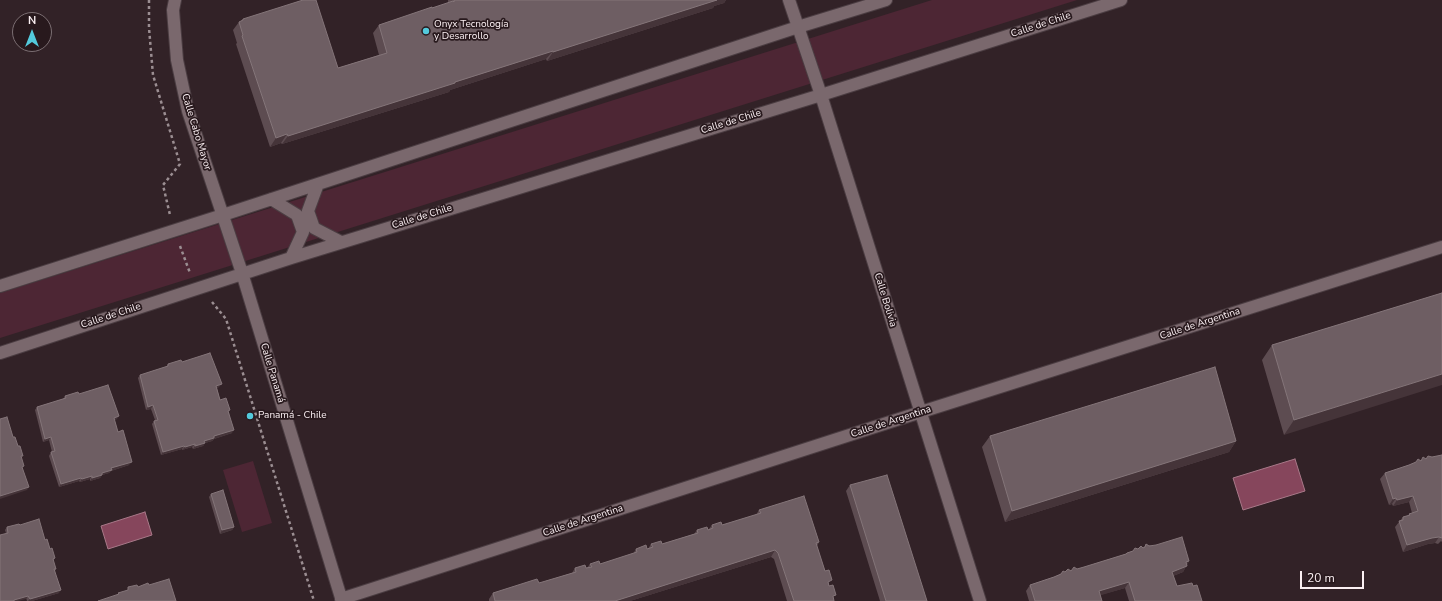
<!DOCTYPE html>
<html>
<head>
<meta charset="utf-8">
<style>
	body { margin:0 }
	#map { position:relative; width:1442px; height:601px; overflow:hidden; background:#322227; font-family:"Nunito Sans",sans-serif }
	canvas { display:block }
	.north { position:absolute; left:12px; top:12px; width:40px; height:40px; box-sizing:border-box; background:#28191d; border:1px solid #7c6f73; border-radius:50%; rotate:0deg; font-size:11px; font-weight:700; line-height:16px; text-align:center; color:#fbf0f3 }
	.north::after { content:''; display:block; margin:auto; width:14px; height:18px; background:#53cadc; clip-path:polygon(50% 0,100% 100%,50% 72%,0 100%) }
	.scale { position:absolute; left:1300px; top:571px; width:64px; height:18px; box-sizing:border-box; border:2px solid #fbf0f3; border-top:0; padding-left:5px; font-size:12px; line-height:14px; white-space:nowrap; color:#fbf0f3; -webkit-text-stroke:3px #28191d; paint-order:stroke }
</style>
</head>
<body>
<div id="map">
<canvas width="1442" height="601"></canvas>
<div class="north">N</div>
<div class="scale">20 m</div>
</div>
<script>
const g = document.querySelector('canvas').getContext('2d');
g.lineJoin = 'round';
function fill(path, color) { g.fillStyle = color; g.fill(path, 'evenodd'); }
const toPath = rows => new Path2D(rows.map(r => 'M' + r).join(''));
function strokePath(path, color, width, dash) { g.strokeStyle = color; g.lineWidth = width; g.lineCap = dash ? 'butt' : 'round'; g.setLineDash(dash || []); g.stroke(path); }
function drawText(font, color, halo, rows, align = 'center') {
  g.font = font + ' "Nunito Sans",sans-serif'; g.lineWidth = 3.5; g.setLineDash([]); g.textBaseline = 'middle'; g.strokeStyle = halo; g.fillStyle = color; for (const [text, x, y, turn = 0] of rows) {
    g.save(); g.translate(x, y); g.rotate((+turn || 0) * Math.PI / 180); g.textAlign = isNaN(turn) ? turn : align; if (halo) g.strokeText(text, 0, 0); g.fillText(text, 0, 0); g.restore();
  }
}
fill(toPath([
	[932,0,1077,0,0,338,0,293],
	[253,461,272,523,242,532,223,470]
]), '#4d2634');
const water = toPath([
	[1295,459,1305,491,1243,510,1233,478,1295,459],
	[145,512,152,535,108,549,101,526,145,512]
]);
fill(water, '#86465c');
strokePath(water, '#a97989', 1);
const street = toPath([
	[175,0,173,10,177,60,188,111,242,273,342,601],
	[789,0,821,95,980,601],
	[318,184,308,211,314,228,341,242],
	[271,199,297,215,303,232,291,258],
	[0,286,223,215,798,27,886,0],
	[0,353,291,258,821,95,1121,0],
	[341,599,921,412,1442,247]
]);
strokePath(street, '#4b3d42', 14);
strokePath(toPath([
	[149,0,149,28,153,75,180,164,163,185,170,215],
	[180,246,190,273],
	[212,302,226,319,314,601]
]), '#9b8e92', 2.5, [3, 3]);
strokePath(street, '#7a686d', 12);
fill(toPath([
	[448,0,726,0,724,3,714,6,713,8,547,61,546,59,450,90,449,92,282,144,281,143,270,147,236,44,237,43,233,30,239,22,241,21,243,19,338,68,379,55,373,33,379,25,448,3],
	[1442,293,1284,435,1262,360,1272,345],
	[182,362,219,387,217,388,220,400,229,412,232,433,214,439,212,441,205,443,203,446,193,449,192,447,182,450,182,449,161,455,152,424,154,421,155,420,151,409,146,410,138,378,140,375,166,367,168,364],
	[79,394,117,419,114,420,129,465,111,471,109,473,102,475,100,478,90,481,90,479,80,482,79,481,59,487,49,456,51,452,52,452,49,440,43,442,35,410,37,407,63,399,65,396],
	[990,436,1236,441,1229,452,1005,522,982,447],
	[1442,455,1442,542,1441,541,1438,544,1435,543,1428,544,1403,552,1395,527,1403,517,1408,516,1409,514,1412,513,1409,502,1393,506,1392,504,1389,505,1380,479,1385,473,1409,465,1421,460,1432,457],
	[850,485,927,601,880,601,846,491],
	[211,494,234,527,232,530,220,534,209,497],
	[759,510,819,542,817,546,834,601,787,601,774,559,771,557,630,601,489,601,489,599,493,593,539,583,572,573,575,568,587,568,590,564,600,564,633,554,636,549,648,549,651,544,662,544,694,534,697,530,708,530,709,529,712,525,722,525,756,515],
	[20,525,45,540,55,558,53,561,56,569,55,571,59,593,32,601,27,601,5,530,7,527],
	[1146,544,1189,561,1183,572,1173,576,1177,586,1193,586,1202,601,1129,601,1125,588,1100,595,1102,601,1029,601,1026,591,1030,585,1054,577,1065,572,1077,569,1084,567,1126,554,1127,553,1144,547]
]), '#5d4c51');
fill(toPath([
	[717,0,726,0,724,3,714,6,713,8,547,61,553,52],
	[553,51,546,59,450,90,449,92,282,144,288,136],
	[287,134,281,143,270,147,276,138],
	[1442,374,1442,385,1284,435,1294,420],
	[222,384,219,387,214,389,216,386],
	[153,405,151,409,146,410,148,407],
	[119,416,117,419,111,421,114,418],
	[234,430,232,433,214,439,212,441,205,443,203,446,193,449,195,446,214,436],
	[51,437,49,440,43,442,45,439],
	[1236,441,1229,452,1005,522,1012,511],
	[195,444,192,447,182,450,185,447],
	[184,446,182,449,161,455,163,452],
	[132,462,129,465,111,471,109,473,102,475,100,478,90,481,92,478,111,468],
	[92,476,90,479,80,482,82,479],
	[81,478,79,481,59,487,61,484],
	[29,487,27,490,0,499,0,496],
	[1413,496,1409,502,1393,506,1397,500],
	[1396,498,1392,504,1389,505,1393,499],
	[234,527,232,530,220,534,222,530],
	[1439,537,1435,543,1428,544,1403,552,1407,545,1432,538],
	[775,550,771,557,630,601,615,601],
	[1189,561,1183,572,1168,578,1172,572,1186,562],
	[1129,582,1125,588,1095,597,1099,591],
	[61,590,59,593,32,601,28,601,30,599],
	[28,596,26,599,18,601,13,601,14,600]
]), '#453439');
const building = toPath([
	[303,0,316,0,338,68,387,53,379,25,432,7,432,8,453,1,454,2,454,0,717,0,553,52,553,51,455,82,455,83,288,136,287,134,276,138,242,36,243,35,239,22,243,20,243,19,303,0],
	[1442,293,1442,374,1294,420,1272,345,1442,293],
	[210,353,222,384,216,386,220,400,226,398,230,410,228,411,234,430,214,436,214,438,204,441,205,443,195,446,195,444,185,447,184,446,163,452,154,421,158,420,153,405,148,407,140,375,168,366,168,364,181,360,182,362,210,353],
	[1215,367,1236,441,1012,511,990,436,1215,367],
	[108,385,119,416,114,418,118,432,123,430,132,462,111,468,112,470,102,473,102,475,92,478,92,476,82,479,81,478,61,484,51,452,55,451,51,437,45,439,37,407,66,398,65,396,78,392,79,394,108,385],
	[7,417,13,437,15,437,18,446,20,446,23,456,21,456,24,466,22,467,29,487,0,496,0,419,7,417],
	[1442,455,1442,538,1439,537,1432,538,1407,545,1399,521,1403,520,1403,517,1410,515,1409,514,1418,511,1413,496,1397,500,1396,498,1393,499,1385,473,1409,465,1416,462,1418,459,1421,461,1423,457,1426,459,1428,456,1432,457,1442,455],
	[887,475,927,601,886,601,850,485,887,475],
	[223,490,234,527,222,530,211,494,223,490],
	[804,496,819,542,816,543,825,571,829,570,832,580,828,582,829,586,833,585,836,595,833,596,834,601,794,601,778,553,775,550,615,601,495,601,493,593,537,579,539,583,576,572,575,568,585,565,586,568,592,567,590,564,599,561,600,564,637,552,636,549,646,545,647,549,653,547,651,544,661,541,662,544,698,533,697,530,707,527,708,530,713,528,712,525,721,522,722,525,761,513,759,510,804,496],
	[39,519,45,540,47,539,50,549,52,548,55,558,53,559,56,569,54,569,61,590,30,599,28,596,14,600,14,601,0,601,0,535,8,533,7,527,19,524,20,525,39,519],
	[1182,537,1189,561,1186,562,1187,566,1172,572,1177,586,1192,583,1193,586,1197,585,1202,601,1135,601,1129,582,1099,591,1102,601,1035,601,1030,585,1054,577,1061,574,1063,571,1065,572,1068,569,1071,571,1074,567,1077,569,1084,567,1126,554,1127,553,1133,551,1135,548,1138,549,1141,546,1143,548,1145,547,1146,544,1149,546,1156,545,1182,537],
	[169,579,176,601,98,601,119,594,118,593,128,590,128,587,137,585,138,587,148,583,149,585,169,579]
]);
fill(building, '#6e5e63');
strokePath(building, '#847579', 1);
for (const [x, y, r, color] of [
	[426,31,4,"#53cadc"],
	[250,416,4,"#53cadc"]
]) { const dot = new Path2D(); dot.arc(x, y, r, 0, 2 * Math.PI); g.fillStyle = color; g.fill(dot); strokePath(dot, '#28191d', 1.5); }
drawText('10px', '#fbf0f3', '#28191d', [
	["Onyx Tecnología",434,25],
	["y Desarrollo",434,37],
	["Panamá - Chile",258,416]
], 'left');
drawText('10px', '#fbf0f3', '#28191d', [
	["Calle de Chile",1041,25,-18],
	["Calle de Chile",731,122,-17],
	["Calle Cabo Mayor",196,132,73],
	["Calle de Chile",422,217,-17],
	["Calle Bolivia",885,300,73],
	["Calle de Chile",111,316,-18],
	["Calle de Argentina",1200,324,-18],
	["Calle Panamá",272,373,73],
	["Calle de Argentina",891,422,-18],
	["Calle de Argentina",583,521,-18]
]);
</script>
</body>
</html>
